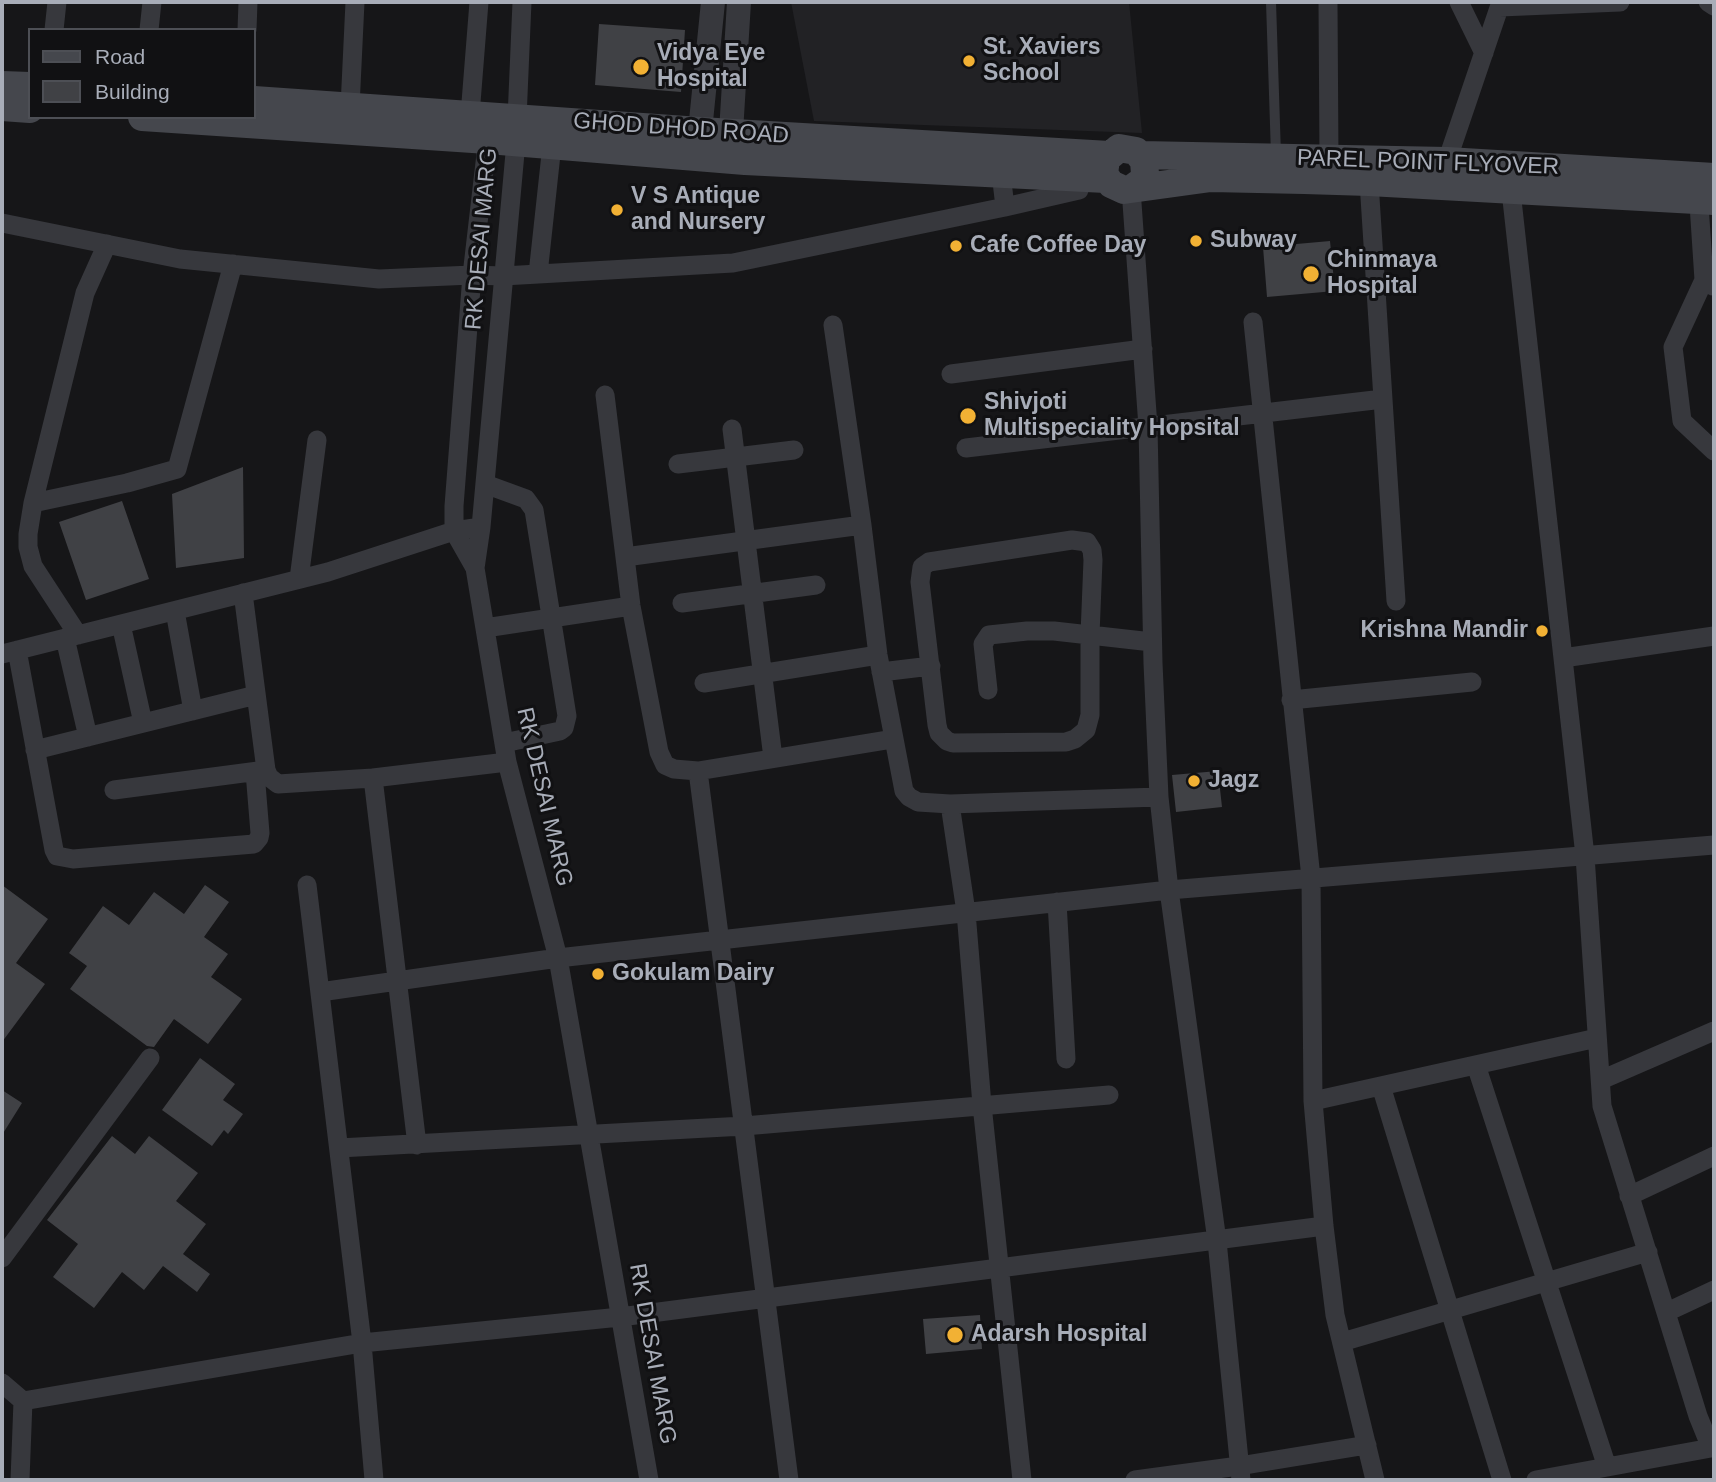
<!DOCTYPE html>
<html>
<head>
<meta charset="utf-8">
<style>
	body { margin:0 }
	#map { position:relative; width:1716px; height:1482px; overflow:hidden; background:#161618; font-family:Arial,sans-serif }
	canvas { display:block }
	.frame { position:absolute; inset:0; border:4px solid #a8adb8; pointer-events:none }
	.legend { position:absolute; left:28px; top:28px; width:228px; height:91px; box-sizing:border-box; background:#111113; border:2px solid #4d4f55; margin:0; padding:9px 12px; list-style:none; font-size:21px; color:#a8adb8 }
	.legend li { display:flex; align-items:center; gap:14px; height:35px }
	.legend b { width:35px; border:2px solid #4d4f55 }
</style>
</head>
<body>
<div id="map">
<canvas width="1716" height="1482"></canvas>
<div class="frame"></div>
<ul class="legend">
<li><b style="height:9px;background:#45474d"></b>Road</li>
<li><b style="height:19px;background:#404145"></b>Building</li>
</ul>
</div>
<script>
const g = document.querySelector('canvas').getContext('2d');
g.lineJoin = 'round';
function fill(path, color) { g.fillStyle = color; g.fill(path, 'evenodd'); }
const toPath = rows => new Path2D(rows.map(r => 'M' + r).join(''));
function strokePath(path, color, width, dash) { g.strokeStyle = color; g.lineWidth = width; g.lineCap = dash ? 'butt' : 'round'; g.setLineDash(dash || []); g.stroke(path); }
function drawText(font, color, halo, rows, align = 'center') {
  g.font = font + ' Arial,sans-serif'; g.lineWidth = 6; g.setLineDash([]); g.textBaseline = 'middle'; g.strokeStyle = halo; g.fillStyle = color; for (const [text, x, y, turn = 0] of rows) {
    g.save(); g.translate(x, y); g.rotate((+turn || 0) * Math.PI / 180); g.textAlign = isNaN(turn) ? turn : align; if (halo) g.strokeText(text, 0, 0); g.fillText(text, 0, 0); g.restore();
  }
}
fill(toPath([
	[791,2,1129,2,1142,133,814,121]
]), '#222225');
fill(toPath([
	[599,24,685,30,681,92,595,85],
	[1330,241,1335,291,1267,297,1263,247],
	[243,467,244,558,176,568,172,494],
	[122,501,149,579,86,600,59,522],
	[1218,771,1222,807,1176,812,1172,775],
	[2,885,48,919,16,963,45,984,2,1042],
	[205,885,229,902,204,937,228,954,211,977,242,999,208,1044,174,1019,154,1047,147,1046,70,989,87,966,69,953,103,906,129,925,154,892,184,914],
	[200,1058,235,1084,223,1100,243,1114,228,1134,224,1130,212,1146,162,1110],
	[2,1090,22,1103,2,1135],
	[112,1136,135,1154,149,1136,198,1173,176,1201,206,1224,183,1254,210,1274,197,1292,163,1266,144,1290,122,1272,94,1308,53,1277,78,1244,47,1220],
	[980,1315,982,1349,926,1354,923,1319]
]), '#404145');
strokePath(toPath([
	[1271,2,1276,155]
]), '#37383d', 10);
strokePath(toPath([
	[522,2,516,142,481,527,475,568,507,762,558,958,649,1480],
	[1328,2,1329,159],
	[1459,2,1484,53],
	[1708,2,1714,6],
	[1500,7,1620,2],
	[54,30,57,2],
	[149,30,152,2],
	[247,30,248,2],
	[350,107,355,2],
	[470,115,479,2],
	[1447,161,1501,2],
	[1369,182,1396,601],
	[1131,189,1148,427,1153,663,1159,797,1169,890,1217,1241,1241,1480],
	[1698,189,1704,280,1713,286],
	[1511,191,1585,856,1602,1106,1698,1416,1711,1448,1536,1480],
	[1005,207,1079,190,1082,178],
	[2,223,180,259,379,279,472,275,503,276,733,263,1005,207,1001,173],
	[538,274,552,145],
	[1704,280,1673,347,1682,421,1714,451],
	[1253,322,1311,878,1313,1101,1324,1226,1335,1315,1375,1480],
	[833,325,862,525,878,655,904,791,909,797,918,802,950,804,1159,797],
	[951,374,1143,349],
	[605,395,631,606,659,752,665,765,674,769,698,771,893,739],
	[732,429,773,758],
	[966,448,1383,399],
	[678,464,794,450],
	[485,484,526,499,534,510,567,716,564,728,560,731,504,743],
	[33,503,127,483,177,469,233,264],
	[1072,540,1087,542,1092,550,1093,560,1090,635,1090,715,1086,730,1075,739,1066,742,953,743,947,741,939,733,937,725,920,582,922,567,929,562,1072,540],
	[625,557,862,525],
	[475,568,454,531,454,506,472,275,489,128],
	[299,579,317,440],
	[243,593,266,770,269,777,278,784,373,778,507,762],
	[682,603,816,585],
	[175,611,193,711],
	[121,624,143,723],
	[485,628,631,606],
	[78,635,33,566,28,547,28,534,33,503,85,293,107,244],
	[65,638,88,737],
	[17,650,54,850,57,856,73,859,254,844,259,838,260,833,255,772],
	[2,654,328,572,454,531,481,527],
	[1563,658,1714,636],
	[881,672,931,666],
	[704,683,878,655],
	[988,690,983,644,989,635,1027,631,1054,631,1152,642],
	[1291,700,1472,682],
	[35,750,256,695],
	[698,771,789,1480],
	[373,778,417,1145],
	[114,790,266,770],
	[950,804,966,912,982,1105,1022,1480],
	[307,885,362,1343,374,1480],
	[1057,902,1066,1059],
	[320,992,558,958,1169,890,1714,845],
	[1476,1065,1607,1467],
	[1601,1080,1714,1031],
	[1381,1086,1502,1480],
	[1313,1101,1597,1038],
	[339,1148,744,1126,1109,1095],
	[1629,1196,1714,1156],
	[2,1258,150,1058],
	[1667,1312,1714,1290],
	[1342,1342,1648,1252],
	[2,1383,23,1401],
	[20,1480,23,1401,362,1343,620,1317,1324,1226],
	[1135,1480,1239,1466,1367,1445]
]), '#37383d', 19);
strokePath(toPath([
	[739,2,731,132,739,140,740,148],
	[693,147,695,138,700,131,713,2]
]), '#37383d', 24);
strokePath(toPath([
	[2,85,30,86],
	[254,100,700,131,1109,155],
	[2,107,30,109],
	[142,117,488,140,745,161,1106,179],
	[1141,155,1447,161,1714,177],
	[1131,189,1142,181,1145,174,1144,161,1136,151,1119,148,1106,159,1104,174,1111,184,1124,190,1131,189,1211,178,1304,180,1369,182,1714,201]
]), '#45474d', 28);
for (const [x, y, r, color] of [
	[969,61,7,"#f2b134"],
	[641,67,9,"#f2b134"],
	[617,210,7,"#f2b134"],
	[1196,241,7,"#f2b134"],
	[956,246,7,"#f2b134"],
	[1311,274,9,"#f2b134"],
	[968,416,9,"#f2b134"],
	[1542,631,7,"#f2b134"],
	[1194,781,7,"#f2b134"],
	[598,974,7,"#f2b134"],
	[955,1335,9,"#f2b134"]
]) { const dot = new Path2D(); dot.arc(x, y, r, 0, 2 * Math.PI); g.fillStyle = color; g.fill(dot); strokePath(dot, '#111113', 2.5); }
drawText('bold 23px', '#a8adb8', '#111113', [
	["St. Xaviers",983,48],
	["School",983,74],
	["Vidya Eye",657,54],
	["Hospital",657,80],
	["V S Antique",631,197],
	["and Nursery",631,223],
	["Subway",1210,241],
	["Cafe Coffee Day",970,246],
	["Chinmaya",1327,261],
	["Hospital",1327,287],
	["Shivjoti",984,403],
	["Multispeciality Hopsital",984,429],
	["Krishna Mandir",1528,631,"right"],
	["Jagz",1208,781],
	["Gokulam Dairy",612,974],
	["Adarsh Hospital",971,1335]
], 'left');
drawText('23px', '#a8adb8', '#111113', [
	["GHOD DHOD ROAD",681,129,4],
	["PAREL POINT FLYOVER",1428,163,2],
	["RK DESAI MARG",482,239,-85],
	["RK DESAI MARG",544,797,77],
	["RK DESAI MARG",652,1354,80]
]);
</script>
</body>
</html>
